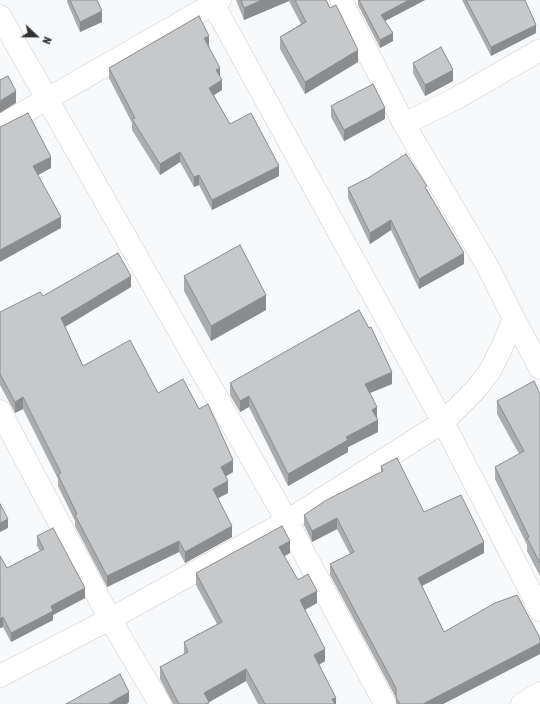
<!DOCTYPE html>
<html>
<head>
<meta charset="utf-8">
<style>
	body { margin:0 }
	#map { position:relative; width:540px; height:704px; overflow:hidden; background:#f7f9fb; font-family:"Asap Condensed",sans-serif }
	canvas { display:block }
	.north { position:absolute; left:16px; top:16px; width:40px; height:40px; -webkit-text-stroke:3px #f7f9fb; paint-order:stroke; rotate:112deg; font-size:11px; font-weight:700; line-height:16px; text-align:center; color:#303132 }
	.north::after { content:''; display:block; margin:auto; width:14px; height:18px; background:#303132; clip-path:polygon(50% 0,100% 100%,50% 72%,0 100%) }
</style>
</head>
<body>
<div id="map">
<canvas width="540" height="704"></canvas>
<div class="north">N</div>
</div>
<script>
const g = document.querySelector('canvas').getContext('2d');
g.lineJoin = 'round';
const toPath = rows => new Path2D(rows.map(r => 'M' + r).join(''));
function strokePath(path, color, width, dash) { g.strokeStyle = color; g.lineWidth = width; g.lineCap = dash ? 'butt' : 'round'; g.setLineDash(dash || []); g.stroke(path); }
function fill(path, color) { g.fillStyle = color; g.fill(path, 'evenodd'); }
const minor = toPath([
	[211,0,443,422,540,610],
	[0,16,287,521,385,704],
	[404,124,455,99,540,50],
	[0,126,220,0],
	[514,319,540,368],
	[0,411,110,619,160,704],
	[0,676,110,619,287,521,443,422,476,389,490,371,501,349,514,319,488,267,404,124,341,0],
	[522,704,540,693]
]);
strokePath(minor, '#cacccf', 23);
strokePath(minor, '#fff', 22);
fill(toPath([
	[67,0,97,0,102,22,80,32,67,2],
	[236,0,326,0,358,62,305,94,280,49,280,37,301,24,289,1,244,20],
	[358,0,425,0,385,21,393,41,380,48,358,5],
	[462,0,525,0,536,33,491,56],
	[209,46,220,77,222,90,214,95,230,124,279,176,212,210,199,185,194,187,180,162,160,175,132,130,132,123,109,78,109,68],
	[413,63,453,81,425,96,413,73],
	[331,106,385,119,344,141,331,117],
	[348,188,427,189,464,264,419,289,391,230,370,244,348,198],
	[184,276,266,310,211,341,184,291],
	[131,287,65,327,83,366,158,393,233,472,226,476,228,493,218,498,232,537,185,563,179,552,107,587,75,526,75,521,58,486,58,479,23,409,15,413,0,385,0,312,43,296],
	[230,383,392,384,370,393,377,419,378,432,348,447,348,452,288,486,249,407,240,412,230,395],
	[540,394,540,576,527,551,527,545,495,479,495,467,519,454,497,414,497,401],
	[381,466,424,512,484,553,422,586,444,632,540,654,443,704,396,704,396,698,330,575,330,564,350,554,337,529,312,542,304,525,304,515,381,472],
	[37,536,85,598,53,615,53,620,11,642,3,627,0,628,7,568,40,551,37,546],
	[290,553,284,556,298,580,317,603,305,610,325,661,319,665,336,704,258,704,246,681,209,702,209,704,173,704,160,679,160,667,184,654,184,642,217,624,196,585,196,573]
]), '#aaacae');
fill(toPath([
	[262,0,289,0,289,1,244,20,244,8],
	[409,0,425,0,381,23,381,15],
	[102,11,102,22,80,32,80,22],
	[536,25,536,33,491,56,491,47],
	[393,33,393,41,380,48,380,40],
	[209,36,209,47,204,38],
	[358,50,358,62,305,94,305,82],
	[220,68,220,78,216,70],
	[453,70,453,81,425,96,425,85],
	[222,80,222,90,209,98,209,88],
	[16,91,16,103,0,113,0,101],
	[385,108,385,119,344,141,344,130],
	[180,152,180,162,160,175,160,164],
	[51,157,51,168,33,178,33,166],
	[279,166,279,176,212,210,212,200],
	[199,175,199,185,194,187,194,177],
	[61,217,61,228,0,262,0,250],
	[391,220,391,230,370,244,370,233],
	[464,253,464,264,419,289,419,279],
	[131,276,131,287,61,329,61,318],
	[266,295,266,310,211,341,211,326],
	[392,372,392,384,365,395,365,384],
	[249,396,249,407,240,412,240,401],
	[23,397,23,409,15,413,15,402],
	[377,407,377,419,372,410],
	[378,420,378,432,348,447,348,452,288,486,288,474,346,437],
	[233,460,233,472,221,479,221,467],
	[228,481,228,493,213,501,213,489],
	[337,518,337,529,312,542,312,531],
	[8,519,8,528,0,532,0,523],
	[232,526,232,537,185,563,185,552],
	[179,541,179,552,107,587,107,576],
	[290,541,290,553,279,559,279,547],
	[484,542,484,553,418,588,418,578],
	[85,588,85,598,53,615,53,620,11,642,11,633,51,606],
	[317,591,317,603,300,612,300,600],
	[3,617,3,627,0,628,0,619],
	[540,643,540,654,443,704,423,704],
	[325,649,325,661,314,667,314,655],
	[246,669,246,681,206,704,204,693],
	[129,692,129,702,127,704,108,704],
	[336,698,336,704,332,704,332,699]
]), '#8b8c8d');
const building = toPath([
	[70,0,97,0,102,11,80,22,70,0],
	[241,0,262,0,244,8,241,0],
	[295,0,326,0,330,8,336,5,358,50,305,82,280,37,306,22,295,0],
	[359,0,409,0,381,15,393,33,380,40,359,0],
	[466,0,525,0,536,25,491,47,466,0],
	[199,16,209,36,204,38,220,68,216,70,222,80,209,88,230,124,251,113,279,166,212,200,199,175,194,177,180,152,160,164,132,119,135,118,109,68,199,16],
	[441,47,453,70,425,85,413,63,441,47],
	[8,76,16,91,0,101,0,80,8,76],
	[373,84,385,108,344,130,331,106,373,84],
	[28,113,51,157,33,166,61,217,0,250,0,127,28,113],
	[406,154,427,186,425,187,464,253,419,279,391,220,370,233,348,188,368,178,406,154],
	[240,245,266,295,211,326,184,276,240,245],
	[118,253,131,276,61,318,83,366,130,340,158,393,183,379,199,409,208,404,233,460,221,467,228,481,213,489,232,526,185,552,179,541,107,576,75,515,77,514,58,475,61,473,23,397,15,402,0,374,0,312,40,292,43,296,118,253],
	[359,310,369,328,371,327,392,372,365,384,377,407,372,410,378,420,346,437,348,440,288,474,249,396,240,401,230,383,359,310],
	[534,381,540,394,540,563,527,538,529,537,495,467,524,451,497,401,534,381],
	[397,458,424,512,461,495,484,542,418,578,444,632,495,603,517,595,540,638,540,643,423,704,400,704,396,698,396,688,330,564,354,552,337,518,312,531,304,515,325,501,383,471,381,466,397,458],
	[0,504,8,519,0,523,0,504],
	[282,526,290,541,279,547,298,580,308,574,317,591,300,600,325,649,314,655,336,698,332,699,335,704,265,704,246,669,204,693,209,702,206,704,179,704,160,667,188,652,184,642,222,622,196,573,282,526],
	[53,528,85,588,51,606,53,611,11,633,3,617,0,619,0,556,7,568,44,549,37,536,53,528],
	[120,674,129,692,108,704,66,704,120,674]
]);
fill(building, '#c6c8ca');
strokePath(building, '#8b8c8d', 1);
</script>
</body>
</html>
